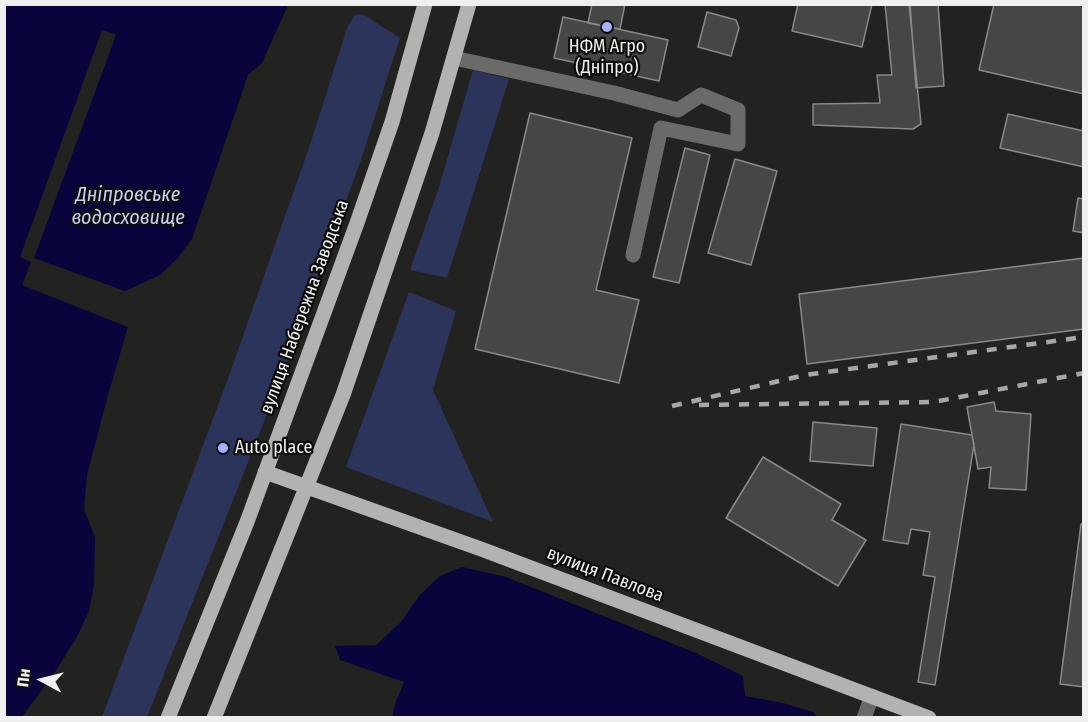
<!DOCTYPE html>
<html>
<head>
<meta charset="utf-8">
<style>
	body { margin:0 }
	#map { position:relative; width:1088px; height:722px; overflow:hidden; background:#222220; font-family:"Fira Sans Condensed",sans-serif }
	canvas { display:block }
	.frame { position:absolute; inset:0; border:6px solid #eff0ee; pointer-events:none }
	.north { position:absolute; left:12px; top:650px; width:60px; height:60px; -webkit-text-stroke:4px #0b0c0b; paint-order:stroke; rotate:277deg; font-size:16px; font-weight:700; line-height:24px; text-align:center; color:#eff0ee }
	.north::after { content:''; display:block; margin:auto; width:21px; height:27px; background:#eff0ee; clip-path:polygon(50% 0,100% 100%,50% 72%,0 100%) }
</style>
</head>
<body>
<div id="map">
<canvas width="1088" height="722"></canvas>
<div class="frame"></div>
<div class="north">Пн</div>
</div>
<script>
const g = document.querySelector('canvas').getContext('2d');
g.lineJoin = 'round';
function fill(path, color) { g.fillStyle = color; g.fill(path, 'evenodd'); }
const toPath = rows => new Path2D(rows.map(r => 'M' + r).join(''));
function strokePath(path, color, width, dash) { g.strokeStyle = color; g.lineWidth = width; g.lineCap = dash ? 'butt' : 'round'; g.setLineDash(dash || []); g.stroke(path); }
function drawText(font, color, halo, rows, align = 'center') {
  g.font = font + ' "Fira Sans Condensed",sans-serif'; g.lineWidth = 4.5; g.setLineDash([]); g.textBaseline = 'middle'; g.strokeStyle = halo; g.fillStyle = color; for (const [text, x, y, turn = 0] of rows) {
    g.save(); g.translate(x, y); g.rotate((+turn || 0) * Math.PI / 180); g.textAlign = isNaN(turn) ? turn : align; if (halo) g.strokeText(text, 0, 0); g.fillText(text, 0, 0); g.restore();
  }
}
fill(toPath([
	[359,14,364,15,400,38,361,160,277,389,147,717,102,717,230,373,310,145,347,28,354,16],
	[473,70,509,79,447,278,410,270,439,187],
	[409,292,456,311,433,390,493,522,346,467]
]), '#2d345c');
fill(toPath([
	[4,5,288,5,262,63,248,75,192,239,177,259,160,275,125,291,34,258,116,35,102,30,20,257,31,262,22,285,128,327,108,395,87,475,84,509,95,538,94,585,89,611,77,637,55,672,21,718,4,717],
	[462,567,506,577,696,653,743,676,745,696,783,703,813,712,817,717,392,717,395,704,404,682,340,660,335,646,376,645,401,622,420,595,440,576]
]), '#09043c');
const building = toPath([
	[592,4,625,4,620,29,588,23,592,4],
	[798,4,872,4,862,47,792,31,798,4],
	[885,4,909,4,921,124,913,129,813,125,813,104,880,103,877,75,892,75,885,4],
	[910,4,938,4,944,86,916,88,910,4],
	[994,4,1084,4,1084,94,979,70,994,4],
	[707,12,736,20,739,28,731,56,698,47,707,12],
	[563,17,668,40,659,81,554,58,563,17],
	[530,113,632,138,596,290,639,300,619,383,475,349,530,113],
	[1008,114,1084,131,1084,167,1000,148,1008,114],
	[685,148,710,155,679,283,653,277,685,148],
	[735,159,777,171,751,265,708,253,735,159],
	[1078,198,1084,199,1084,233,1073,231,1078,198],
	[1084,258,1084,329,807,364,799,294,1084,258],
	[994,402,996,411,1031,414,1026,490,989,488,991,467,978,469,967,407,994,402],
	[813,422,877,428,873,466,810,461,813,422],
	[901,424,972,435,974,445,935,685,918,682,935,577,923,575,930,532,911,529,908,544,883,540,901,424],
	[763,457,841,504,832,520,866,540,838,586,726,518,763,457],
	[1081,524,1084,524,1084,687,1060,684,1081,524]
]);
fill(building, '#464744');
strokePath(building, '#898a87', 1.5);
strokePath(toPath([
	[454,58,614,93,678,110,701,95,738,110,738,144,661,128,633,255],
	[864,718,872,696]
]), '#6a6a69', 15);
strokePath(toPath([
	[265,472,481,549,929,718],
	[168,718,247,522,357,223,392,122,425,4],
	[214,718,343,395,432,133,469,4]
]), '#b2b3b0', 15);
strokePath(toPath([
	[699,405,934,402,1084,373],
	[672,406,805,375,1084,337]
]), '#a7a8a6', 4.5, [10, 10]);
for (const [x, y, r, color] of [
	[607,27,6,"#a2b2fd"],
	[223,448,6,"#a2b2fd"]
]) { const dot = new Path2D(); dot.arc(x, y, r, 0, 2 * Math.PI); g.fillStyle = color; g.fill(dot); strokePath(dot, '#0b0c0b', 2); }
drawText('18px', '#eff0ee', '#0b0c0b', [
	["НФМ Агро",607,47],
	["(Дніпро)",607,68],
	["Auto place",235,448,"left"]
]);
drawText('18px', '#eff0ee', '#0b0c0b', [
	["вулиця Набережна Заводська",305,307,-70],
	["вулиця Павлова",605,575,21]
]);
drawText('italic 20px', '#c5cef3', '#0b0c0b', [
	["Дніпровське",128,195],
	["водосховище",128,218]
]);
</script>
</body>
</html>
